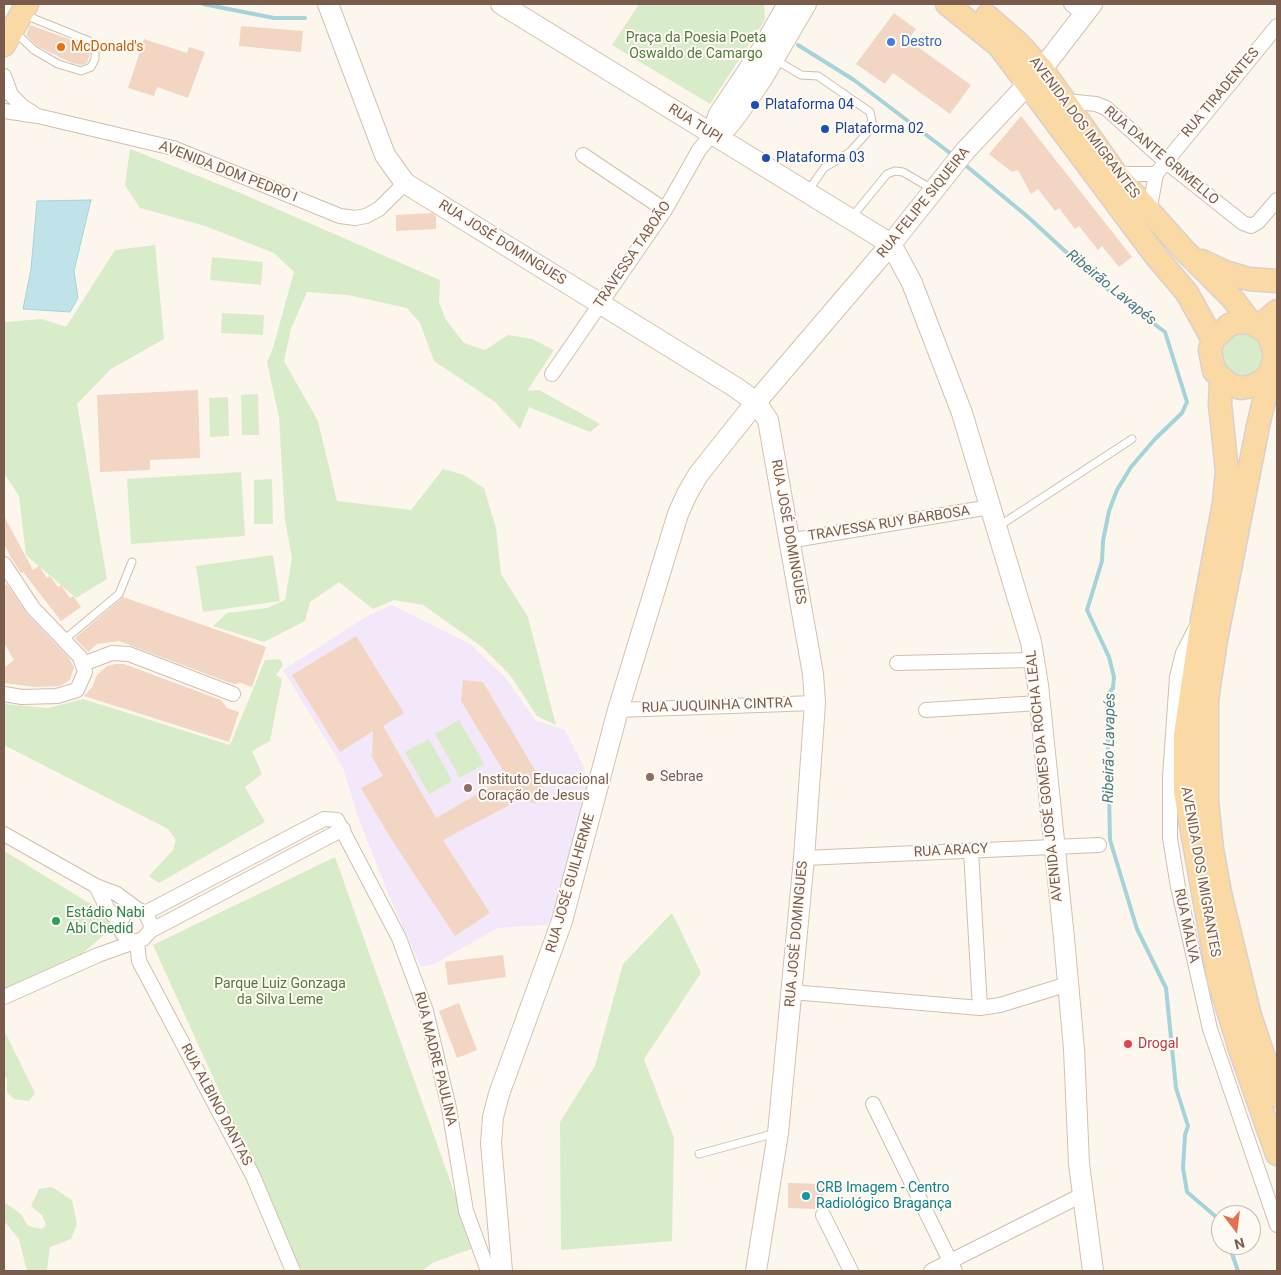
<!DOCTYPE html>
<html>
<head>
<meta charset="utf-8">
<style>
	body { margin:0 }
	#map { position:relative; width:1281px; height:1275px; overflow:hidden; background:#fdf6ec; font-family:Roboto,sans-serif }
	canvas { display:block }
	.frame { position:absolute; inset:0; border:5px solid #7a5c4d; pointer-events:none }
	.north { position:absolute; left:1211px; top:1205px; width:50px; height:50px; box-sizing:border-box; background:#fffaf3; border:1px solid #cabbb1; border-radius:50%; rotate:165deg; font-size:14px; font-weight:700; line-height:20px; text-align:center; color:#7a5c4d }
	.north::after { content:''; display:block; margin:auto; width:18px; height:22px; background:#e76f51; clip-path:polygon(50% 0,100% 100%,50% 72%,0 100%) }
</style>
</head>
<body>
<div id="map">
<canvas width="1281" height="1275"></canvas>
<div class="frame"></div>
<div class="north">N</div>
</div>
<script>
const g = document.querySelector('canvas').getContext('2d');
g.lineJoin = 'round';
function fill(path, color) { g.fillStyle = color; g.fill(path, 'evenodd'); }
const toPath = rows => new Path2D(rows.map(r => 'M' + r).join(''));
function strokePath(path, color, width, dash) { g.strokeStyle = color; g.lineWidth = width; g.lineCap = dash ? 'butt' : 'round'; g.setLineDash(dash || []); g.stroke(path); }
function drawText(font, color, halo, rows, align = 'center') {
  g.font = font + ' Roboto,sans-serif'; g.lineWidth = 4; g.setLineDash([]); g.textBaseline = 'middle'; g.strokeStyle = halo; g.fillStyle = color; for (const [text, x, y, turn = 0] of rows) {
    g.save(); g.translate(x, y); g.rotate((+turn || 0) * Math.PI / 180); g.textAlign = isNaN(turn) ? turn : align; if (halo) g.strokeText(text, 0, 0); g.fillText(text, 0, 0); g.restore();
  }
}
fill(toPath([
	[392,605,470,644,505,677,535,720,565,730,584,767,588,809,556,915,546,925,498,928,434,964,421,967,389,896,358,817,343,768,283,670,369,615]
]), '#f3e8fa');
fill(toPath([
	[639,4,764,4,765,20,710,104,612,45],
	[130,149,231,189,440,280,439,302,446,320,464,343,485,350,508,335,532,339,554,350,527,391,539,390,600,424,590,432,529,407,520,429,495,402,434,361,420,323,407,308,348,295,307,292,291,329,284,361,318,421,337,501,411,510,443,469,464,475,484,488,496,528,501,574,528,617,556,725,537,716,510,675,481,646,423,605,394,600,373,609,339,582,310,602,305,621,264,642,213,626,227,613,267,608,285,600,292,558,285,520,279,417,267,362,273,348,294,272,274,253,205,226,140,208,125,185],
	[155,245,164,339,111,369,77,404,107,579,76,598,26,555,19,496,4,473,4,322,42,319,66,327,115,250],
	[212,257,263,262,261,285,210,280],
	[222,313,264,315,263,335,221,333],
	[1234,331,1257,334,1268,362,1252,380,1228,377,1217,348],
	[258,394,259,435,242,435,241,395],
	[228,397,229,436,210,437,209,398],
	[241,472,245,536,131,544,127,479],
	[272,479,273,524,254,524,254,480],
	[273,555,280,601,203,612,196,566],
	[280,659,283,665,276,675,282,679,270,741,252,751,262,774,245,787,265,822,159,883,149,876,173,850,176,840,168,829,4,745,4,704,48,708,83,699,230,745,265,660],
	[459,720,484,764,460,778,435,734],
	[429,739,452,781,429,794,405,752],
	[4,851,94,906,106,917,110,925,105,934,83,953,4,989],
	[335,857,474,1248,432,1263,422,1271,301,1271,153,945],
	[672,913,701,973,644,1059,674,1138,672,1241,561,1250,560,1122,595,1066,623,964],
	[4,1030,35,1093,29,1101,14,1099,7,1092,7,1079,4,1076],
	[52,1187,72,1200,77,1224,71,1239,50,1247,47,1270,27,1271,19,1239,4,1221,4,1202,21,1214,28,1226,42,1229,46,1225,42,1215,31,1206,39,1189]
]), '#d8ecc9');
const water = toPath([
	[91,200,74,271,78,298,70,312,23,309,31,269,37,201,91,200]
]);
fill(water, '#bfe3e8');
strokePath(water, '#a5d3da', 1);
strokePath(toPath([
	[203,4,274,18,305,18],
	[798,45,854,80,954,156],
	[964,164,1028,217,1103,286,1165,332,1187,402,1182,413,1155,439,1131,467,1117,490,1109,511,1103,541,1102,561,1087,610,1109,657,1114,677,1113,688,1107,696,1110,840,1137,929,1166,988,1176,1088,1188,1126,1185,1135,1183,1168,1187,1192,1221,1221],
	[1229,1245,1238,1271]
]), '#a5d3da', 4);
fill(toPath([
	[894,13,916,29,908,40,971,85,950,114,893,73,885,84,856,64],
	[30,25,85,45,83,50,90,52,87,63,81,65,72,63,37,46,26,35],
	[241,26,303,31,301,52,239,46],
	[144,39,187,53,189,47,205,52,188,98,157,87,154,96,128,88],
	[1021,116,1132,257,1119,267,1102,246,1098,250,1079,226,1075,229,1059,208,1055,211,1038,189,1031,194,1018,170,1012,172,989,154],
	[432,213,436,216,436,229,396,231,396,215],
	[198,390,200,458,150,460,150,470,100,472,97,395],
	[4,516,33,570,39,566,47,578,50,576,58,587,61,585,70,598,73,596,81,607,61,621,23,572,21,573,10,556,4,544],
	[7,584,27,614,69,658,74,667,70,680,60,686,35,687,4,683,4,668,14,660,4,643,4,586],
	[123,597,266,647,252,687,241,683,233,684,119,641,97,644,88,652,75,638],
	[356,636,404,713,383,726,436,818,507,777,461,701,463,680,483,682,543,784,535,804,523,798,443,840,490,913,455,936,388,834,361,788,383,776,372,757,373,731,340,752,292,675],
	[116,664,124,664,221,700,227,708,239,712,229,742,84,696,92,687,97,675,107,666],
	[503,955,506,977,448,985,445,962],
	[459,1003,477,1050,457,1058,439,1011],
	[788,1183,824,1184,823,1206,816,1209,788,1208]
]), '#f3d5c3');
const lane = toPath([
	[15,32,34,50,58,64,81,71,91,67,95,59,95,51,89,41,25,15],
	[774,59,801,75,818,76,870,112,873,126,850,152,824,168,808,191],
	[851,218,887,174,895,171,903,172,932,189],
	[999,526,1132,439],
	[65,639,119,594,132,562],
	[699,1154,776,1133]
]);
const street = toPath([
	[1071,4,1083,14],
	[4,76,11,95,22,106,33,113],
	[1066,101,1096,104,1106,108,1165,161,1243,223,1251,226,1258,222,1277,200],
	[4,111,38,116,173,148,340,216,355,218,366,216,379,209,405,183],
	[583,155,665,210],
	[1116,174,1156,174],
	[1149,212,1156,174,1277,26],
	[552,374,665,210,699,150,712,134],
	[788,541,990,507],
	[4,564,33,608,80,657,85,672,77,690,57,696,22,697,4,694],
	[1197,626,1183,653,1177,677,1170,777,1170,838,1178,887,1210,1029,1277,1225],
	[897,663,1033,660],
	[83,664,112,653,129,654,233,694],
	[618,710,815,703],
	[926,710,1039,703],
	[4,834,96,886,117,894,137,909],
	[971,851,980,1008],
	[804,858,1099,845],
	[96,886,108,910,120,922],
	[145,913,324,819,337,820,399,938,426,1011,449,1108,466,1211,488,1271],
	[150,931,343,829],
	[137,941,139,961,253,1176,293,1271],
	[792,992,980,1008,1000,1005,1068,984],
	[4,997,98,955,143,939,150,931,151,924,145,913,137,909,126,912,120,922,122,933,129,940,134,941],
	[873,1104,955,1271],
	[823,1215,851,1271],
	[931,1271,1082,1195]
]);
const secondary = toPath([
	[328,4,385,155,405,183,735,387,756,402,768,420,813,674,815,703,804,858,778,1133,756,1271],
	[501,4,891,244],
	[712,134,728,126,736,116,762,79,806,4],
	[712,134,719,114,761,51,788,4],
	[891,244,912,283,962,413,1031,642,1038,685,1064,938,1074,1049,1079,1164,1093,1271],
	[502,1271,491,1143,493,1117,499,1094,562,921,618,710,678,514,687,494,698,475,756,402,891,244,965,151,1042,69,1092,4]
]);
const primary = toPath([
	[947,4,999,46,1155,255,1187,293,1213,340],
	[987,16,1018,43,1042,69,1116,174,1185,251,1232,298,1251,323],
	[4,45,27,4],
	[1202,261,1225,272,1249,279,1277,281],
	[1259,326,1277,311],
	[1270,373,1262,381,1252,386,1241,388,1230,385,1214,371,1210,350,1213,340,1229,325,1240,322,1251,323,1268,333,1275,354,1258,426,1216,640,1207,700,1207,802,1212,849,1220,893,1250,1016,1277,1096],
	[1221,379,1220,404,1227,471,1224,503,1202,620,1185,735,1185,792,1219,981,1241,1052,1277,1154]
]);
strokePath(lane, '#d1beb0', 9);
strokePath(street, '#d1beb0', 16);
strokePath(secondary, '#d6c0b0', 22);
strokePath(primary, '#dad1cd', 25);
strokePath(lane, '#fff', 7);
strokePath(street, '#fff', 14);
strokePath(secondary, '#fff', 20);
strokePath(primary, '#fbd9a5', 22);
for (const [x, y, r, color] of [
	[891,42,5,"#3f7fe0"],
	[61,47,5,"#e8710a"],
	[755,105,5,"#1a4fb4"],
	[825,129,5,"#1a4fb4"],
	[766,158,5,"#1a4fb4"],
	[650,777,5,"#8d6e63"],
	[468,788,5,"#8d6e63"],
	[56,921,5,"#2e9e5b"],
	[1128,1044,5,"#e0444e"],
	[806,1196,5,"#0f9aa8"]
]) { const dot = new Path2D(); dot.arc(x, y, r, 0, 2 * Math.PI); g.fillStyle = color; g.fill(dot); strokePath(dot, '#fffaf3', 2); }
drawText('14px', '#537a41', '#fffaf3', [
	["Praça da Poesia Poeta",696,38],
	["Oswaldo de Camargo",696,54],
	["Parque Luiz Gonzaga",280,984],
	["da Silva Leme",280,1000]
]);
drawText('14px', '#366cbe', '#fffaf3', [
	["Destro",901,42]
], 'left');
drawText('14px', '#c56008', '#fffaf3', [
	["McDonald's",71,47]
], 'left');
drawText('14px', '#7a5c4d', '#fffaf3', [
	["RUA TIRADENTES",1221,93,-50],
	["RUA TUPI",695,124,32],
	["AVENIDA DOS IMIGRANTES",1084,128,53],
	["RUA DANTE GRIMELLO",1161,156,40],
	["AVENIDA DOM PEDRO I",228,172,21],
	["RUA FELIPE SIQUEIRA",924,203,-51],
	["RUA JOSÉ DOMINGUES",502,243,32],
	["TRAVESSA TABOÃO",633,255,-56],
	["TRAVESSA RUY BARBOSA",889,524,-9],
	["RUA JOSÉ DOMINGUES",788,532,80],
	["RUA JUQUINHA CINTRA",717,706,-2],
	["AVENIDA JOSÉ GOMES DA ROCHA LEAL",1045,776,-96],
	["RUA ARACY",951,851,-3],
	["AVENIDA DOS IMIGRANTES",1200,872,80],
	["RUA JOSÉ GUILHERME",571,883,-74],
	["RUA MALVA",1186,926,78],
	["RUA JOSÉ DOMINGUES",797,934,-85],
	["RUA MADRE PAULINA",435,1059,76],
	["RUA ALBINO DANTAS",216,1105,62]
]);
drawText('14px', '#164399', '#fffaf3', [
	["Plataforma 04",765,105],
	["Plataforma 02",835,129],
	["Plataforma 03",776,158]
], 'left');
drawText('14px', '#785e54', '#fffaf3', [
	["Sebrae",660,777],
	["Instituto Educacional",478,780],
	["Coração de Jesus",478,796]
], 'left');
drawText('14px', '#27864d', '#fffaf3', [
	["Estádio Nabi",66,913],
	["Abi Chedid",66,929]
], 'left');
drawText('14px', '#be3a42', '#fffaf3', [
	["Drogal",1138,1044]
], 'left');
drawText('14px', '#0d838f', '#fffaf3', [
	["CRB Imagem - Centro",816,1188],
	["Radiológico Bragança",816,1204]
], 'left');
drawText('italic 15px', '#437c86', '#fffaf3', [
	["Ribeirão Lavapés",1111,288,39],
	["Ribeirão Lavapés",1110,748,-89]
]);
</script>
</body>
</html>
